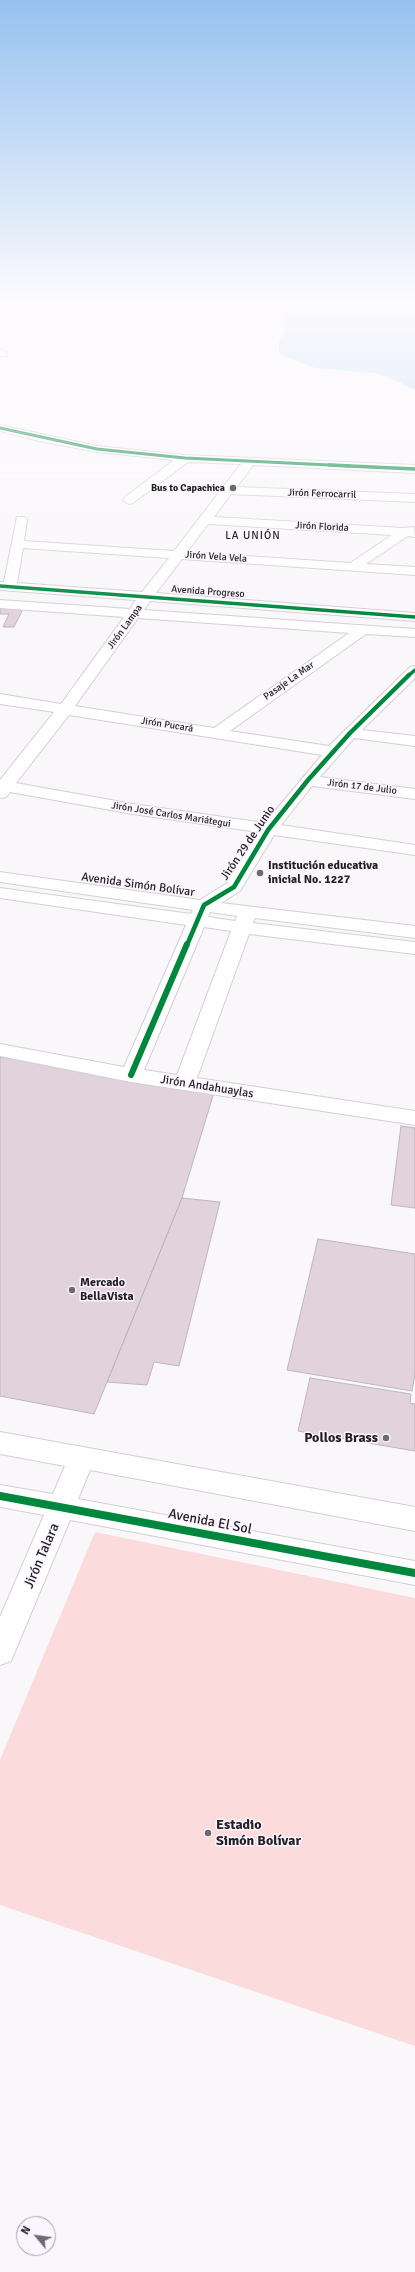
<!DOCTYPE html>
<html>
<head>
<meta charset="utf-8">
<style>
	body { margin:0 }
	#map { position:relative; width:415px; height:2272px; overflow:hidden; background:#faf7fb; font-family:Signika,sans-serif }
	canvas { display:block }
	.north { position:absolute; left:16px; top:2216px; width:40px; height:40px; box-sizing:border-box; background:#fbf5fd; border:1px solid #a59fa7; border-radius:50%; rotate:299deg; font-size:11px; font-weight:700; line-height:16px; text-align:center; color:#231e25 }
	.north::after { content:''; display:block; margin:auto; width:14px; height:18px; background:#6e6a70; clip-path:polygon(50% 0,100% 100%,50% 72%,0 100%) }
</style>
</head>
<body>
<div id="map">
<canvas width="415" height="2272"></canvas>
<div class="north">N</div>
</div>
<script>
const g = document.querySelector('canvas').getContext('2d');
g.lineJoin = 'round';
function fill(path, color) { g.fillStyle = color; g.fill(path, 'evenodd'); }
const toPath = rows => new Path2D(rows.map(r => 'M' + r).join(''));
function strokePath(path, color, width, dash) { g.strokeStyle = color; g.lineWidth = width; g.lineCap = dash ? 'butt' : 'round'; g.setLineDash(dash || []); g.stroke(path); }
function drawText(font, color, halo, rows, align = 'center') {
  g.font = font + ' Signika,sans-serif'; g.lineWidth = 3; g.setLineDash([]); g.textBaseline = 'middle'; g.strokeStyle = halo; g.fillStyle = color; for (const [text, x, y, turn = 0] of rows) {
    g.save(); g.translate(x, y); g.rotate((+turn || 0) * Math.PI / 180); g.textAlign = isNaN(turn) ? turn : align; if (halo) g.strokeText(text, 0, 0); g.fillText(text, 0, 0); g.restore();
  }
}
fill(toPath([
	[95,1532,415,1598,415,2046,0,1905,0,1760]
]), '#fbdbdc');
fill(toPath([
	[281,300,415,300,415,390,389,377,373,373,315,368,288,358,279,353,279,341,286,330,278,302]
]), '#bcd8fb');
const building = toPath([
	[0,608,23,609,14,627,3,627,9,614,0,614,0,608],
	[0,1057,215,1089,182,1198,94,1414,0,1396,0,1057],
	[401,1126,415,1128,415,1208,391,1205,401,1126],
	[182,1198,220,1202,179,1366,154,1362,147,1385,107,1382,182,1198],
	[318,1239,415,1254,415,1374,412,1391,287,1370,318,1239],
	[310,1378,411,1394,410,1403,415,1404,415,1451,298,1431,310,1378]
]);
fill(building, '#e2d2dc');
strokePath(building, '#bcb7bb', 1);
const minor = toPath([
	[0,350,7,352,7,356,0,356,0,350],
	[0,425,97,446,185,455,415,465,415,473,253,465,237,487,415,494,415,502,231,494,214,517,403,528,414,527,415,537,408,536,366,564,415,567,415,575,182,559,156,593,415,613,415,621,150,601,144,610,415,629,415,637,366,634,230,731,329,746,410,667,415,666,415,678,362,730,415,736,415,746,354,738,320,777,415,789,415,799,312,786,281,825,415,845,415,855,274,835,240,891,221,903,415,926,415,938,255,918,253,923,415,942,415,954,249,934,197,1078,415,1111,415,1125,131,1082,0,1056,0,1044,124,1067,186,925,0,898,0,888,191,914,193,910,0,882,0,872,200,900,227,883,258,832,133,814,10,792,6,797,0,798,0,780,54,712,0,704,0,694,61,704,124,617,0,608,0,600,130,609,136,600,0,590,0,582,4,582,17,517,25,517,27,520,24,541,174,551,241,464,188,462,133,503,129,504,123,500,125,497,174,460,97,452,39,441,0,431,0,425],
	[208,524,392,535,350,563,187,552,208,524],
	[23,548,169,558,142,592,17,583,23,548],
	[138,618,349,633,214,728,75,706,138,618],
	[69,715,322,755,265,823,133,804,16,783,69,715],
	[210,912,237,916,235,921,208,917,210,912],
	[204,927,231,931,177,1075,144,1070,204,927],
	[0,1432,415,1507,415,1531,90,1470,78,1499,415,1561,415,1585,70,1520,11,1661,0,1665,0,1617,44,1515,0,1507,0,1485,53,1494,65,1466,0,1454,0,1432]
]);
strokePath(minor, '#d3cfd4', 2);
fill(minor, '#fefefe');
strokePath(toPath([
	[0,428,97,449,185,458,350,466]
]), '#00873e', 3);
strokePath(toPath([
	[329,465,415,469],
	[0,586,415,617],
	[408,676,415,670]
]), '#00873e', 3.5);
strokePath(toPath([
	[187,945,204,905,234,887,268,830,308,780,350,733,409,675]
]), '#00873e', 4.5);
strokePath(toPath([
	[131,1075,187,944]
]), '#00873e', 6);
strokePath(toPath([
	[0,1496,415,1573]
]), '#00873e', 8);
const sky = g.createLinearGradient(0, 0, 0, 618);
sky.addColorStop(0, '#96c2f0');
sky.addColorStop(0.49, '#fdfbfd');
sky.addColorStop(1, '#fdfbfd00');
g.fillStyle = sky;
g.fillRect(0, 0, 415, 618);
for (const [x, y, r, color] of [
	[233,488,4,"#6e6a70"],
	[260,873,4,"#6e6a70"],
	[72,1290,4,"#6e6a70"],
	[386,1438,4,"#6e6a70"],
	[208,1833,4,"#6e6a70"]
]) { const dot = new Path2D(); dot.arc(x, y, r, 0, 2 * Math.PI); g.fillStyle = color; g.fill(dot); strokePath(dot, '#fbf5fd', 1.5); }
drawText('bold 10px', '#231e25', '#fbf5fd', [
	["Bus to Capachica",225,488]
], 'right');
drawText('10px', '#231e25', '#fbf5fd', [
	["Jirón Ferrocarril",322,494,2],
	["Jirón Florida",322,527,3],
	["Jirón Vela Vela",216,557,4],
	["Avenida Progreso",208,592,4],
	["Jirón Lampa",125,627,-54],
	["Pasaje La Mar",289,681,-35],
	["Jirón Pucará",167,725,9],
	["Jirón 17 de Julio",362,787,7],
	["Jirón José Carlos Mariátegui",171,815,9]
]);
g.letterSpacing = '1px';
drawText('11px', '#231e25', '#fbf5fd', [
	["LA UNIÓN",253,536]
]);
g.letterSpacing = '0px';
drawText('12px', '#231e25', '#fbf5fd', [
	["Jirón 29 de Junio",248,843,-56],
	["Avenida Simón Bolívar",138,885,8],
	["Jirón Andahuaylas",207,1087,9]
]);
drawText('bold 12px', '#231e25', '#fbf5fd', [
	["Institución educativa",268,866],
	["inicial No. 1227",268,880],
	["Mercado",80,1283],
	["BellaVista",80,1297]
], 'left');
drawText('bold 14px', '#231e25', '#fbf5fd', [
	["Pollos Brass",378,1438],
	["Estadio",216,1825,"left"],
	["Simón Bolívar",216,1841,"left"]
], 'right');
drawText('14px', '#231e25', '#fbf5fd', [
	["Avenida El Sol",210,1522,11],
	["Jirón Talara",42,1556,-67]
]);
</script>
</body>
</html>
